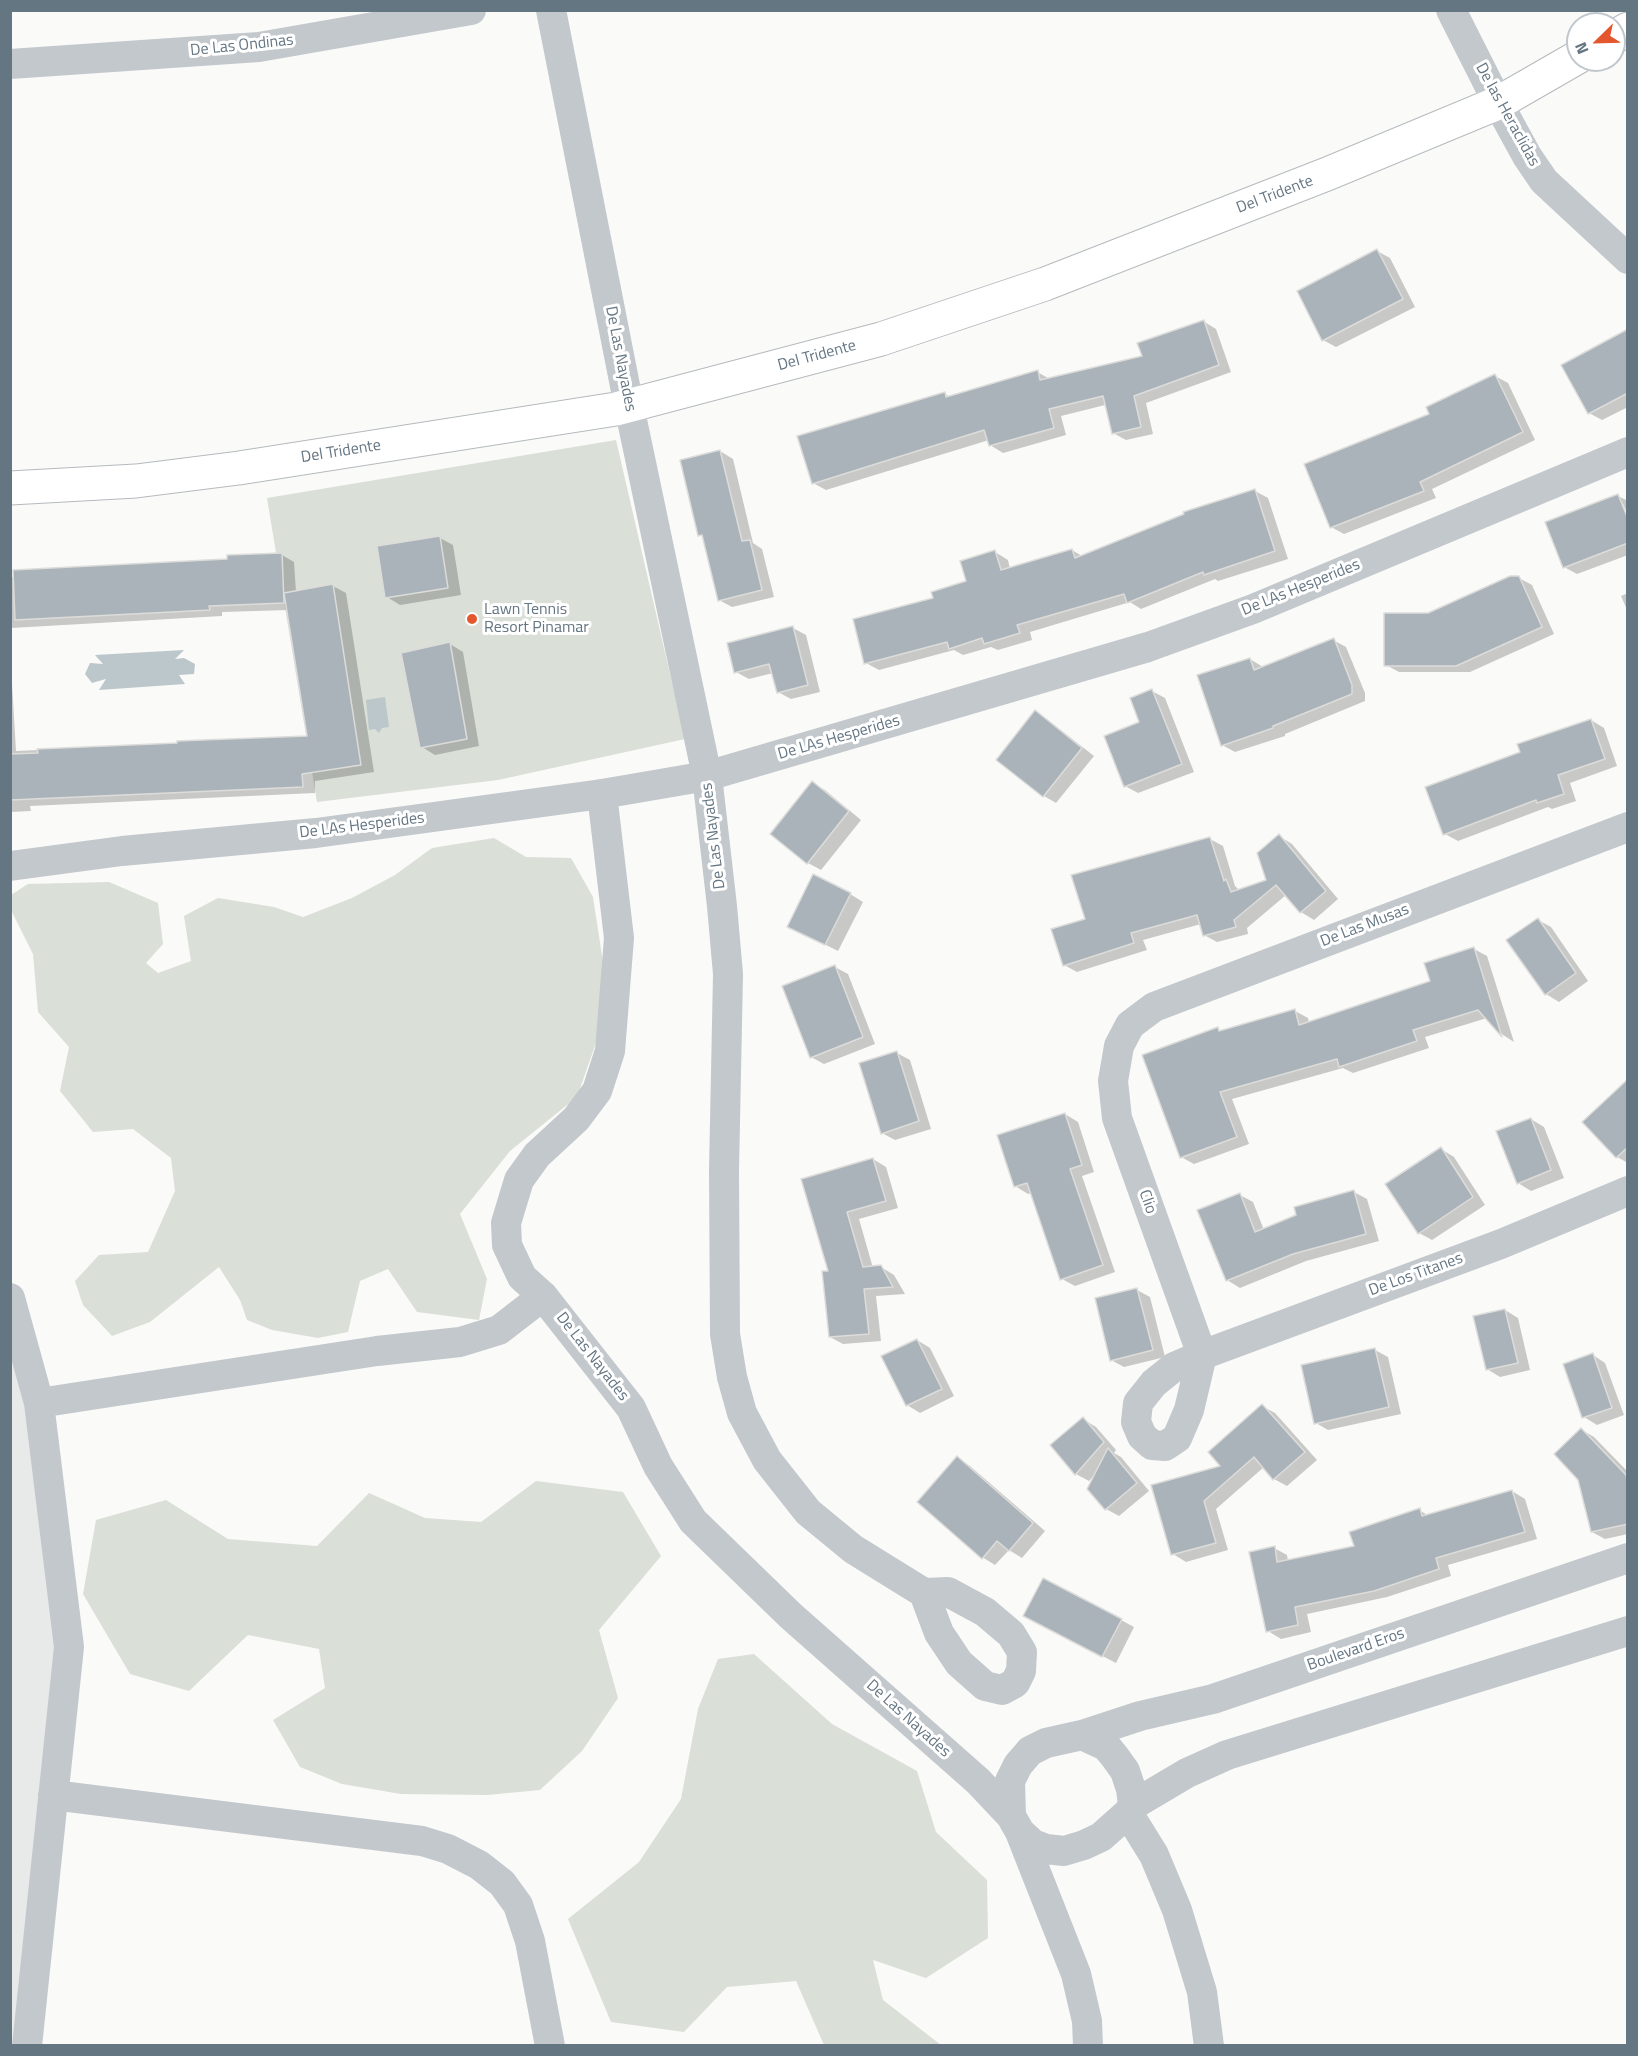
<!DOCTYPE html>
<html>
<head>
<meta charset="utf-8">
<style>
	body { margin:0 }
	#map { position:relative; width:1638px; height:2056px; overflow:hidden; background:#fafaf8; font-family:"Titillium Web",sans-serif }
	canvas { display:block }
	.frame { position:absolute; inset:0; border:12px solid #657683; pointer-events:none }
	.north { position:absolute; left:1566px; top:12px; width:60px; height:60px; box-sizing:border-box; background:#fff; border:2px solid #c1c8cd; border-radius:50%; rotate:247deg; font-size:16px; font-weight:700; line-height:24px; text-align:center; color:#657683 }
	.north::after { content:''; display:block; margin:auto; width:21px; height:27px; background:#e4572e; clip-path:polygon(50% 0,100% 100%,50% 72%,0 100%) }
</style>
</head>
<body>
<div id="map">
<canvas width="1638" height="2056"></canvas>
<div class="frame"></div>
<div class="north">N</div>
</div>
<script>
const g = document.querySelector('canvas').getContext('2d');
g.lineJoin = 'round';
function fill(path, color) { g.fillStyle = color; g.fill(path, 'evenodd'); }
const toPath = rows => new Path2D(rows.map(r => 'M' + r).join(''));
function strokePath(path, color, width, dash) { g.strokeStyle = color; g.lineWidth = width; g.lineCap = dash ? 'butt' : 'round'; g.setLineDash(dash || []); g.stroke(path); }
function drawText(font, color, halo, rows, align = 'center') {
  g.font = font + ' "Titillium Web",sans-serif'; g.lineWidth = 6; g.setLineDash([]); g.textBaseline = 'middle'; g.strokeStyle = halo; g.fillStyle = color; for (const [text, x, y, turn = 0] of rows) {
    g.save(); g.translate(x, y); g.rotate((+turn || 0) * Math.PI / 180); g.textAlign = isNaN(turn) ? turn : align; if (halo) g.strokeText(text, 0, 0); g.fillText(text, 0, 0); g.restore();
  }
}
fill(toPath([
	[10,1298,69,1647,27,2046,10,2045]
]), '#e8e9e9');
fill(toPath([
	[616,440,685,739,498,780,317,802,267,498],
	[494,838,526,857,571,858,593,897,604,969,597,1040,577,1097,510,1151,460,1214,487,1279,479,1320,417,1312,388,1269,360,1281,348,1332,318,1338,272,1330,247,1320,240,1300,219,1267,150,1322,112,1336,83,1305,75,1281,99,1255,148,1252,175,1191,171,1158,133,1129,93,1132,60,1091,69,1047,38,1012,33,954,11,910,11,895,28,884,109,882,158,903,163,944,146,963,158,973,191,961,184,916,218,898,274,907,303,917,352,898,395,875,432,848],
	[536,1481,623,1492,661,1556,599,1630,618,1698,582,1751,540,1790,487,1795,401,1794,342,1784,300,1767,273,1720,325,1688,319,1649,248,1635,189,1691,130,1674,83,1594,96,1520,166,1500,228,1539,317,1546,369,1493,425,1518,481,1522],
	[754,1654,832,1724,917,1771,936,1832,987,1880,988,1938,926,1978,873,1960,883,2000,941,2045,824,2045,796,1981,727,1987,684,2032,611,2022,568,1919,639,1862,681,1799,698,1709,718,1659]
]), '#dadfd7');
fill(toPath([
	[184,650,175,659,184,658,195,664,194,674,179,675,185,684,99,690,106,679,92,683,85,674,90,663,103,664,95,655],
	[385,697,389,727,382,728,379,733,375,729,369,730,366,700]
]), '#bbc7cb');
fill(toPath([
	[1377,251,1390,258,1415,307,1336,347,1323,340],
	[1203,321,1216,329,1231,372,1146,403,1153,434,1126,440,1113,433,1105,405,1061,416,1066,435,1003,453,990,445,989,440,826,490,813,483,944,394,951,397,1037,372,1050,379,1144,357],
	[1628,332,1628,407,1602,420,1589,413],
	[1495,376,1508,383,1535,440,1432,489,1436,498,1344,534,1331,527,1431,415],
	[720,451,733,459,753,543,762,549,774,597,732,607,719,600,705,538,700,535],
	[1255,491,1268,498,1288,559,1218,581,1215,579,1141,609,1130,602,1030,632,1032,640,998,650,991,647,963,655,954,650,879,670,866,663,935,599,968,582,995,552,1008,560,1010,569,1072,550,1082,556],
	[1618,496,1628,501,1628,515,1623,504,1620,504,1628,523,1628,555,1577,574,1564,567],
	[440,538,453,545,461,595,400,605,387,597],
	[282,555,294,562,296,592,333,586,346,593,374,772,315,781,315,793,30,806,31,811,10,812,10,650,16,751,309,738,289,610,222,612,222,616,11,628,10,633,10,577,229,560],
	[1519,578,1532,585,1554,634,1470,672,1399,672,1386,665,1428,614],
	[1628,593,1628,612,1621,596],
	[793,628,806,635,820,692,791,699,778,692,773,673,749,679,736,672],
	[1333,640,1346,647,1365,693,1365,701,1285,734,1285,736,1235,752,1222,745,1250,659,1263,667],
	[450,644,463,652,479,746,435,755,422,747],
	[1152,691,1165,698,1194,772,1138,793,1125,786,1141,723],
	[1035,712,1048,720,1094,756,1056,803,1044,796],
	[1591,720,1604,728,1617,766,1570,783,1576,801,1552,809,1548,807,1458,841,1445,834,1522,753],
	[812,783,825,790,861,820,821,870,808,863],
	[1279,836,1292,844,1338,899,1314,920,1301,912,1286,895,1247,928,1248,934,1217,942,1204,935,1201,924,1143,940,1147,950,1077,972,1064,965,1087,920,1210,839,1223,846,1235,886,1240,891,1268,881],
	[850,894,863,902,838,951,802,933],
	[1538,920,1551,927,1588,981,1559,1002,1546,994],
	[1474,949,1487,956,1514,1042,1503,1035,1487,1018,1425,1037,1429,1048,1353,1073,1343,1068,1232,1099,1249,1144,1194,1164,1181,1157,1218,1029,1223,1032,1295,1011,1308,1018,1309,1023,1432,982],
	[835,967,848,974,875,1044,824,1064,811,1057],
	[897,1053,910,1060,931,1129,895,1140,882,1133],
	[1628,1081,1628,1163,1617,1157],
	[1065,1114,1078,1122,1094,1172,1082,1176,1115,1272,1075,1286,1062,1279,1032,1193,1028,1194,1015,1186],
	[1531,1119,1544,1127,1564,1178,1531,1191,1518,1183],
	[1441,1149,1454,1157,1485,1205,1432,1240,1419,1233],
	[873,1159,886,1167,898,1208,859,1219,873,1268,881,1267,894,1275,905,1294,876,1296,881,1341,843,1344,830,1337,830,1272,803,1180],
	[1354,1192,1367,1199,1379,1241,1306,1261,1240,1288,1227,1280,1240,1195,1253,1202,1264,1230],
	[1137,1290,1150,1297,1165,1357,1124,1367,1111,1360],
	[1505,1310,1518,1318,1530,1370,1500,1377,1487,1369],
	[917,1340,930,1348,954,1396,920,1413,907,1405,883,1357],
	[1375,1350,1388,1357,1401,1414,1328,1430,1316,1423],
	[1593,1355,1605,1363,1624,1415,1597,1425,1584,1417],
	[1262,1406,1275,1413,1317,1460,1287,1486,1274,1479,1264,1467,1216,1509,1228,1550,1186,1562,1173,1554,1223,1467],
	[1083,1419,1096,1427,1116,1450,1114,1453,1121,1457,1149,1491,1119,1516,1106,1509,1096,1473,1089,1481,1076,1474],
	[1582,1430,1594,1437,1628,1472,1628,1534,1605,1539,1592,1532,1579,1479],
	[958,1458,970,1466,1045,1531,1022,1558,1009,1550,995,1565,982,1557],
	[1512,1491,1525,1499,1537,1539,1448,1565,1451,1576,1387,1597,1307,1614,1311,1632,1281,1639,1268,1631,1274,1548,1287,1555,1288,1561,1356,1547,1419,1510,1429,1516],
	[1121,1620,1134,1627,1116,1663,1038,1623]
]), '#0003');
const building = toPath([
	[1377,249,1403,299,1322,341,1297,291,1377,249],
	[1204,320,1219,365,1134,396,1141,427,1112,434,1103,396,1049,409,1054,428,989,446,984,430,812,484,797,436,945,392,946,397,1038,370,1040,380,1142,356,1137,343,1204,320],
	[1628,329,1628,393,1588,414,1561,365,1628,329],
	[1495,374,1523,432,1420,482,1424,491,1330,528,1304,464,1429,414,1426,407,1495,374],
	[720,450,742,541,750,540,762,590,718,601,702,535,698,536,680,460,720,450],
	[1255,489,1275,551,1204,575,1203,572,1127,603,1124,594,1017,625,1020,633,984,644,982,638,949,649,947,642,864,664,853,619,933,598,931,592,966,581,960,561,995,550,1001,570,1072,549,1075,558,1184,514,1183,512,1255,489],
	[1618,494,1628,519,1628,543,1563,568,1545,522,1618,494],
	[440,536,448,588,385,598,377,546,440,536],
	[282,553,284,603,209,606,210,610,15,620,13,570,227,559,227,555,282,553],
	[1510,576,1519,576,1542,627,1456,666,1384,666,1384,613,1428,613,1510,576],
	[333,584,361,765,302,774,303,787,10,800,10,754,38,753,37,749,177,743,177,741,307,736,284,593,333,584],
	[793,626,808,685,777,693,769,664,734,673,727,643,793,626],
	[1334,638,1352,685,1352,694,1273,726,1273,728,1221,746,1197,675,1250,658,1254,670,1334,638],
	[450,642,467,739,420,748,401,653,450,642],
	[1152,689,1182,764,1124,787,1104,736,1139,722,1130,698,1152,689],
	[1035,710,1082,748,1043,797,996,760,1035,710],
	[1591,719,1605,759,1558,775,1564,794,1537,803,1536,800,1443,835,1425,787,1520,752,1517,744,1591,719],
	[812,781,849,811,807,864,770,834,812,781],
	[1279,834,1326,891,1300,913,1276,885,1234,920,1236,927,1203,936,1197,915,1131,933,1134,943,1063,966,1051,929,1085,919,1071,875,1210,837,1224,881,1226,879,1231,892,1266,880,1257,853,1279,834],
	[813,874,851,893,825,945,787,927,813,874],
	[1538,918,1576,973,1545,995,1506,940,1538,918],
	[1474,947,1502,1037,1478,1010,1413,1030,1417,1041,1339,1067,1337,1059,1220,1092,1237,1137,1180,1158,1142,1055,1218,1027,1219,1031,1295,1009,1299,1025,1430,981,1424,963,1474,947],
	[835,965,863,1037,810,1058,782,986,835,965],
	[897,1051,919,1121,881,1134,859,1063,897,1051],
	[1628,1079,1628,1147,1616,1158,1582,1122,1628,1079],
	[1065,1113,1082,1165,1070,1169,1103,1265,1060,1280,1027,1183,1014,1187,997,1135,1065,1113],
	[1531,1118,1551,1170,1517,1184,1496,1131,1531,1118],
	[1441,1147,1473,1197,1418,1234,1385,1184,1441,1147],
	[873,1158,886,1201,847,1212,863,1267,881,1265,893,1287,864,1289,869,1334,829,1337,822,1271,828,1271,801,1179,873,1158],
	[1354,1190,1366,1234,1293,1254,1226,1281,1197,1210,1240,1193,1255,1232,1296,1215,1294,1207,1354,1190],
	[1137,1288,1153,1350,1110,1361,1095,1298,1137,1288],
	[1505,1309,1518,1363,1486,1370,1473,1316,1505,1309],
	[917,1339,942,1389,906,1406,881,1356,917,1339],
	[1375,1348,1389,1407,1314,1424,1301,1365,1375,1348],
	[1593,1353,1612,1408,1582,1418,1563,1364,1593,1353],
	[1262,1404,1305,1452,1273,1480,1254,1457,1204,1501,1216,1543,1171,1555,1151,1485,1220,1466,1208,1452,1262,1404],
	[1083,1417,1104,1442,1075,1475,1050,1445,1083,1417],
	[1581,1428,1626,1475,1628,1482,1628,1524,1591,1532,1578,1480,1554,1454,1581,1428],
	[1108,1448,1137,1483,1105,1510,1087,1489,1108,1448],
	[957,1456,1033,1523,1009,1551,997,1541,982,1559,917,1502,957,1456],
	[1512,1490,1525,1532,1436,1558,1439,1569,1374,1591,1295,1607,1298,1625,1266,1632,1249,1552,1275,1546,1277,1562,1354,1546,1349,1532,1420,1508,1422,1516,1512,1490],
	[1043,1578,1122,1619,1102,1657,1023,1616,1043,1578]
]);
fill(building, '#aab3b9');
strokePath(building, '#dcdcda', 1.5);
const major = toPath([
	[1614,37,1628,29],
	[10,488,136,481,239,468,616,409,881,339,1045,284,1327,174,1498,103,1578,57]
]);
strokePath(major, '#b5babe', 35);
strokePath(toPath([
	[551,10,629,406,707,776,722,906,728,974,724,1171,725,1334,732,1377,742,1413,767,1460,808,1512,853,1549,924,1593,948,1592,985,1612,1011,1634,1022,1652,1021,1671,1015,1683,1002,1690,985,1686,959,1663,939,1633,924,1593],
	[1451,10,1498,103,1527,156,1544,181,1628,259],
	[10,64,259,47,471,10],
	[602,794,619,938,610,1051,597,1091,576,1119,537,1155,519,1180,506,1223,507,1245,522,1277,543,1296,631,1408,658,1466,693,1521,791,1616,978,1781,1011,1816],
	[10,866,122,851,316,833,602,794,707,776,1148,647,1253,609,1628,452],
	[10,1298,39,1403,69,1647,27,2046],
	[1202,1355,1117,1118,1113,1081,1119,1046,1130,1025,1154,1007,1628,827],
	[1202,1355,1189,1410,1177,1438,1165,1446,1152,1445,1142,1436,1136,1422,1138,1403,1154,1383,1174,1367,1202,1355,1501,1244,1628,1191],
	[39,1403,377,1351,460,1342,499,1330,543,1296],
	[1082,1735,1140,1716,1213,1699,1628,1558],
	[1082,1735,1106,1746,1115,1757,1125,1771,1131,1789,1133,1805,1128,1813,1101,1837,1084,1845,1064,1851,1046,1849,1033,1844,1020,1832,1011,1816,1010,1781,1018,1765,1030,1751,1046,1743,1082,1735],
	[53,1795,422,1841,448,1849,479,1865,502,1883,518,1905,530,1941,550,2046],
	[1133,1805,1187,1773,1227,1755,1628,1631],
	[1128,1813,1154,1855,1177,1910,1202,1992,1209,2046],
	[1020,1832,1076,1974,1087,2021,1088,2046]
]), '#c3c8cc', 30);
strokePath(major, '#fff', 33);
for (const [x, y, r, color] of [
	[472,619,6,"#e4572e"]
]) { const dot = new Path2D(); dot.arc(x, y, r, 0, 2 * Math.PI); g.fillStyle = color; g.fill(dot); strokePath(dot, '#fff', 2); }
drawText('16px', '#657683', '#fff', [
	["De Las Ondinas",242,46,-6],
	["De las Heraclidas",1507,115,61],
	["Del Tridente",1275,195,-21],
	["Del Tridente",817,356,-15],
	["De Las Nayades",620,359,79],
	["Del Tridente",341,452,-9],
	["De LAs Hesperides",1301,588,-22],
	["De LAs Hesperides",839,738,-16],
	["De LAs Hesperides",362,826,-7],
	["De Las Nayades",714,836,-97],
	["De Las Musas",1365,926,-21],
	["Clio",1147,1202,70],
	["De Los Titanes",1416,1275,-20],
	["De Las Nayades",592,1357,52],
	["Boulevard Eros",1356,1650,-19],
	["De Las Nayades",908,1719,42]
]);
drawText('16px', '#657683', '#fff', [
	["Lawn Tennis",484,610],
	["Resort Pinamar",484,628]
], 'left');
</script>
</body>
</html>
